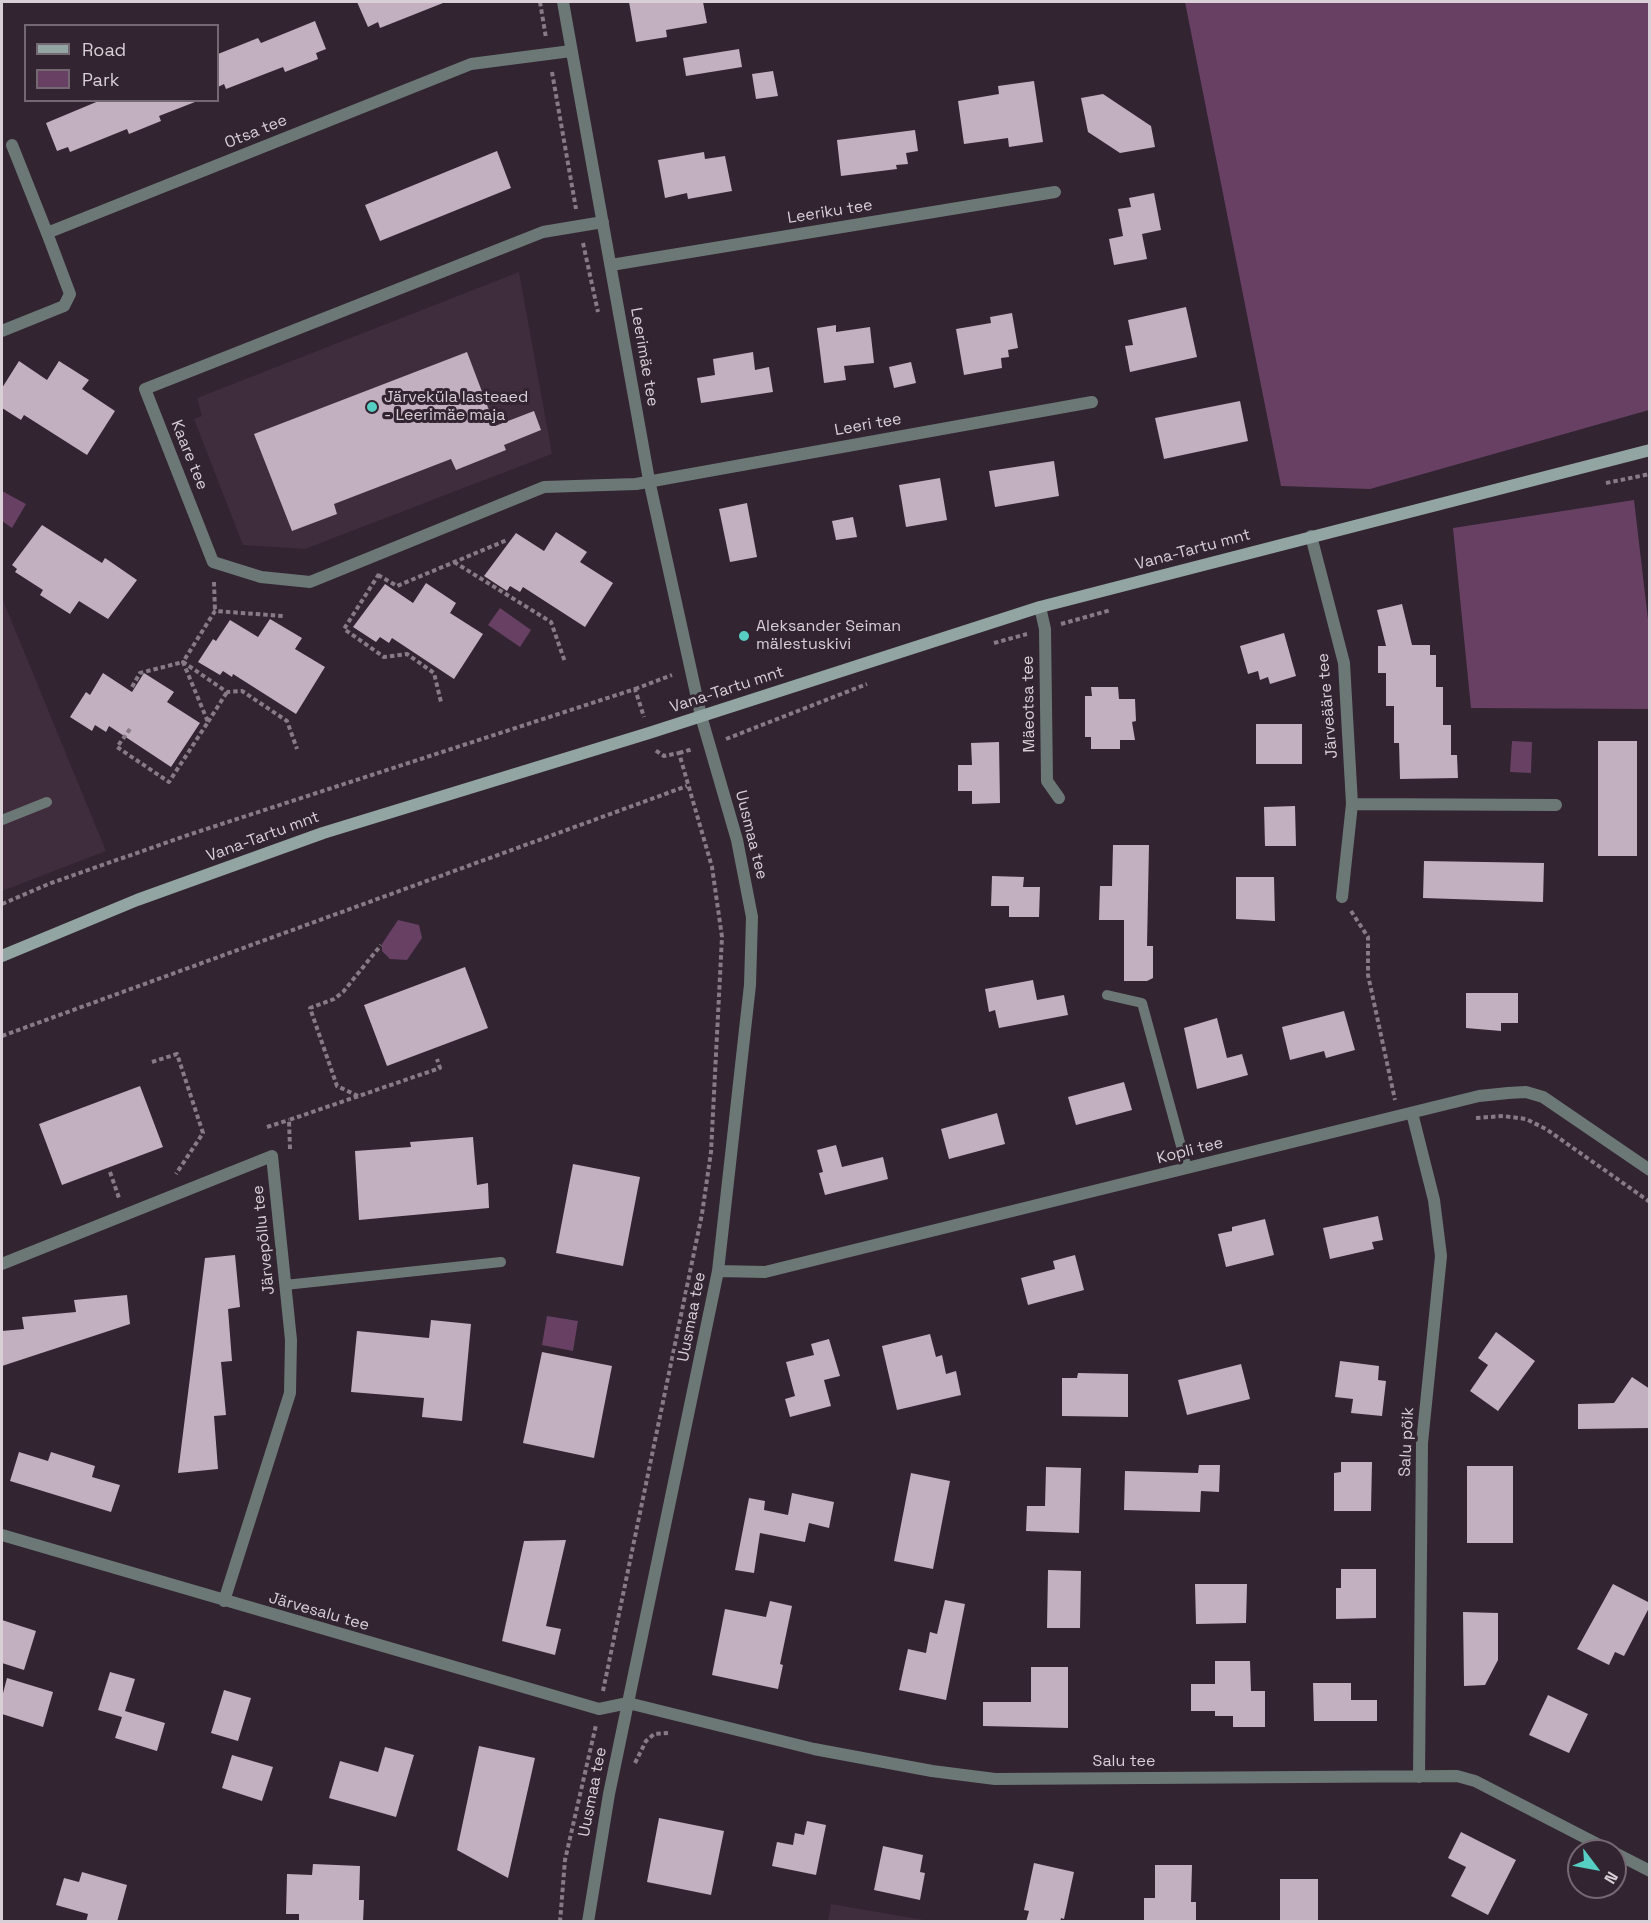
<!DOCTYPE html>
<html>
<head>
<meta charset="utf-8">
<style>
	body { margin:0 }
	#map { position:relative; width:1651px; height:1923px; overflow:hidden; background:#322431; font-family:"Space Grotesk",sans-serif }
	canvas { display:block }
	.frame { position:absolute; inset:0; border:3px solid #d8cfd7; pointer-events:none }
	.legend { position:absolute; left:24px; top:24px; width:195px; height:78px; box-sizing:border-box; background:#322431; border:2px solid #746873; margin:0; padding:8px 10px; list-style:none; font-size:18px; color:#d8cfd7 }
	.legend li { display:flex; align-items:center; gap:12px; height:30px }
	.legend b { width:30px; border:2px solid #746873 }
	.north { position:absolute; left:1567px; top:1839px; width:60px; height:60px; box-sizing:border-box; background:#322431; border:2px solid #746873; border-radius:50%; rotate:122deg; font-size:16px; font-weight:700; line-height:24px; text-align:center; color:#d8cfd7 }
	.north::after { content:''; display:block; margin:auto; width:21px; height:27px; background:#56cec3; clip-path:polygon(50% 0,100% 100%,50% 72%,0 100%) }
</style>
</head>
<body>
<div id="map">
<canvas width="1651" height="1923"></canvas>
<div class="frame"></div>
<ul class="legend">
<li><b style="height:8px;background:#92a5a2"></b>Road</li>
<li><b style="height:16px;background:#674064"></b>Park</li>
</ul>
<div class="north">N</div>
</div>
<script>
const g = document.querySelector('canvas').getContext('2d');
g.lineJoin = 'round';
function fill(path, color) { g.fillStyle = color; g.fill(path, 'evenodd'); }
const toPath = rows => new Path2D(rows.map(r => 'M' + r).join(''));
function strokePath(path, color, width, dash) { g.strokeStyle = color; g.lineWidth = width; g.lineCap = dash ? 'butt' : 'round'; g.setLineDash(dash || []); g.stroke(path); }
function drawText(font, color, halo, rows, align = 'center') {
  g.font = font + ' "Space Grotesk",sans-serif'; g.lineWidth = 6; g.setLineDash([]); g.textBaseline = 'middle'; g.strokeStyle = halo; g.fillStyle = color; for (const [text, x, y, turn = 0] of rows) {
    g.save(); g.translate(x, y); g.rotate((+turn || 0) * Math.PI / 180); g.textAlign = isNaN(turn) ? turn : align; if (halo) g.strokeText(text, 0, 0); g.fillText(text, 0, 0); g.restore();
  }
}
fill(toPath([
	[519,272,552,454,305,549,243,545,194,419,202,416,197,398],
	[2,598,106,851,2,891],
	[831,1904,930,1921,828,1921]
]), '#3f2c3d');
fill(toPath([
	[1185,2,1649,2,1649,410,1370,489,1281,486],
	[2,491,26,504,12,528,2,521],
	[1634,500,1649,628,1649,709,1471,708,1453,528],
	[500,608,531,630,520,647,488,625],
	[1512,741,1532,742,1531,773,1510,772],
	[398,920,419,925,422,938,407,960,390,959,382,951,382,944],
	[547,1316,578,1321,573,1351,542,1345]
]), '#674064');
fill(toPath([
	[357,2,443,2,443,3,380,28,378,22,368,27],
	[629,2,703,2,707,23,666,30,667,37,636,42],
	[315,21,326,49,316,53,318,59,285,72,283,67,226,89,224,84,218,87,218,54,258,38,261,43],
	[739,49,742,67,686,76,683,58],
	[773,71,778,96,756,99,752,74],
	[1034,81,1043,142,1009,147,1008,138,964,144,958,101,999,94,998,86],
	[1103,94,1151,126,1155,147,1120,153,1088,132,1081,98],
	[101,100,195,100,195,102,159,116,161,121,129,134,127,129,70,152,68,147,57,151,46,123],
	[915,130,918,151,906,153,908,164,896,165,897,169,841,176,837,140],
	[497,151,511,188,380,241,365,205],
	[704,152,705,159,725,156,732,191,688,199,687,193,665,198,658,160],
	[1154,193,1161,230,1142,234,1147,259,1114,265,1109,239,1123,236,1118,209,1131,207,1129,198],
	[1186,307,1197,357,1130,372,1125,346,1133,345,1128,320],
	[1012,313,1018,348,1008,350,1009,357,1001,358,1002,368,964,375,956,329,991,323,990,317],
	[836,325,836,332,870,327,874,363,844,366,846,380,824,383,817,328],
	[467,352,495,426,534,411,541,430,504,445,506,450,456,470,451,459,334,504,337,514,292,531,254,434],
	[753,352,755,370,769,367,773,392,701,403,697,378,715,375,713,359],
	[19,361,47,380,59,361,89,380,82,389,115,411,87,455,24,415,21,420,2,408,2,388],
	[911,362,916,383,894,388,889,367],
	[1240,401,1248,441,1164,459,1155,418],
	[1054,461,1059,496,995,507,989,471],
	[940,478,947,520,906,527,899,485],
	[747,503,757,557,730,562,719,509],
	[853,517,857,537,836,540,832,521],
	[42,525,102,563,105,558,137,580,108,619,79,601,70,614,40,595,43,590,15,572,17,569,12,565],
	[556,532,587,552,580,562,613,583,585,627,523,587,520,592,510,586,507,591,484,576,516,533,544,551],
	[426,583,456,603,450,613,483,634,454,679,392,638,389,643,380,637,376,642,353,627,385,584,413,603],
	[1402,604,1412,645,1430,645,1430,655,1436,655,1436,687,1443,687,1443,725,1451,725,1451,755,1457,755,1458,778,1400,779,1399,743,1394,743,1394,706,1386,706,1386,673,1378,673,1378,646,1386,646,1377,610],
	[270,619,302,638,295,649,325,667,296,714,233,674,232,677,223,671,220,675,198,662,213,639,216,641,230,620,258,637],
	[1284,633,1296,676,1270,684,1268,677,1260,680,1258,671,1248,674,1240,646],
	[103,673,132,692,144,673,174,692,167,702,200,723,171,767,109,726,106,732,95,725,92,731,70,717,86,692,90,695],
	[1091,687,1118,687,1119,699,1135,699,1136,721,1132,722,1135,740,1120,740,1120,749,1091,749,1091,737,1085,737,1085,696,1092,696],
	[1256,724,1302,724,1302,764,1256,764],
	[1598,741,1637,741,1637,856,1598,856],
	[999,742,1000,803,972,804,972,791,958,791,958,765,972,765,971,743],
	[1295,806,1296,846,1265,846,1264,807],
	[1113,845,1149,845,1147,946,1153,946,1153,978,1147,981,1124,981,1124,920,1099,920,1100,886,1112,886],
	[1424,861,1544,863,1543,902,1423,898],
	[992,876,1024,877,1023,887,1040,887,1039,917,1009,917,1009,906,991,906],
	[1236,877,1274,877,1275,921,1236,919],
	[465,967,488,1028,387,1066,364,1005],
	[1033,980,1037,1000,1064,995,1068,1015,999,1028,995,1010,989,1012,985,989],
	[1466,993,1518,993,1518,1023,1501,1023,1501,1031,1466,1028],
	[1344,1011,1355,1050,1326,1058,1324,1051,1290,1060,1282,1027],
	[1217,1018,1227,1058,1242,1054,1248,1075,1197,1089,1184,1028],
	[1124,1082,1132,1110,1076,1125,1068,1097],
	[140,1086,163,1147,62,1185,39,1124],
	[997,1113,1005,1144,949,1159,941,1129],
	[473,1137,477,1185,488,1183,489,1208,359,1220,355,1151,411,1147,410,1142],
	[836,1145,842,1167,883,1157,888,1179,825,1195,819,1173,823,1172,817,1150],
	[573,1164,640,1177,623,1266,556,1253],
	[1378,1216,1383,1240,1372,1242,1374,1249,1330,1259,1323,1228],
	[1265,1219,1274,1255,1226,1267,1218,1234,1232,1231,1232,1227],
	[235,1255,240,1307,228,1309,232,1361,221,1362,226,1415,214,1416,218,1469,178,1473,205,1258],
	[1075,1255,1084,1290,1028,1305,1021,1278,1055,1269,1053,1261],
	[127,1295,130,1324,2,1366,2,1331,24,1329,22,1317,76,1312,74,1300],
	[431,1320,471,1324,462,1421,422,1417,424,1398,351,1392,357,1331,429,1338],
	[1496,1332,1535,1361,1498,1411,1470,1391,1488,1365,1478,1358],
	[930,1334,936,1357,942,1355,946,1374,956,1371,961,1395,897,1410,882,1346],
	[829,1339,840,1376,824,1380,831,1406,790,1417,785,1399,795,1396,786,1362,814,1355,811,1344],
	[542,1352,612,1366,594,1458,523,1443],
	[1340,1361,1379,1366,1378,1380,1386,1381,1382,1416,1351,1413,1353,1399,1335,1397],
	[1241,1364,1250,1399,1187,1415,1178,1380],
	[1078,1373,1128,1374,1128,1417,1062,1416,1062,1378,1077,1378],
	[1632,1377,1650,1389,1650,1428,1578,1429,1578,1404,1614,1403],
	[19,1452,48,1461,51,1452,95,1466,92,1477,120,1485,111,1512,10,1481],
	[1341,1462,1372,1462,1371,1511,1334,1511,1334,1473,1341,1472],
	[1199,1465,1220,1465,1219,1492,1201,1491,1200,1512,1124,1510,1125,1471,1198,1473],
	[1467,1466,1513,1466,1513,1543,1467,1543],
	[1046,1467,1081,1468,1079,1533,1026,1531,1027,1506,1045,1506],
	[911,1473,950,1481,933,1569,894,1561],
	[792,1493,834,1502,829,1528,809,1523,805,1542,760,1533,754,1573,735,1570,749,1498,765,1501,764,1510,788,1515],
	[566,1540,546,1626,561,1629,555,1655,502,1641,524,1541],
	[1341,1569,1376,1569,1376,1618,1336,1619,1336,1588,1341,1588],
	[1048,1570,1081,1571,1080,1628,1047,1628],
	[1195,1584,1247,1584,1246,1623,1196,1624],
	[1613,1584,1650,1603,1650,1606,1624,1656,1615,1652,1609,1665,1577,1649],
	[945,1600,965,1604,946,1700,899,1690,908,1649,926,1653,930,1632,937,1634],
	[770,1601,792,1606,780,1664,783,1665,778,1689,712,1675,725,1609,766,1617],
	[1463,1612,1498,1613,1498,1660,1485,1685,1464,1686],
	[2,1620,36,1631,24,1670,2,1663],
	[1215,1661,1250,1661,1251,1691,1265,1691,1265,1727,1233,1727,1233,1716,1215,1716,1215,1711,1191,1711,1191,1684,1215,1684],
	[1031,1667,1068,1667,1068,1728,983,1726,983,1702,1031,1702],
	[110,1672,135,1679,125,1711,165,1723,157,1751,115,1738,122,1717,98,1710],
	[7,1678,53,1692,43,1727,2,1714,2,1697],
	[1313,1683,1351,1683,1351,1700,1377,1700,1377,1721,1314,1721],
	[224,1690,251,1698,238,1741,211,1733],
	[1548,1695,1588,1714,1569,1753,1529,1735],
	[479,1746,535,1758,508,1878,457,1850],
	[385,1747,414,1755,396,1817,329,1798,340,1761,378,1772],
	[232,1755,273,1767,262,1801,222,1788],
	[659,1818,724,1831,711,1895,647,1882],
	[807,1821,826,1825,816,1875,772,1866,777,1842,793,1845,795,1833,804,1835],
	[1461,1832,1516,1860,1488,1915,1451,1896,1466,1867,1448,1858],
	[883,1846,923,1855,920,1872,925,1873,920,1900,874,1890],
	[1034,1863,1074,1872,1064,1919,1061,1918,1060,1922,1026,1922,1029,1911,1024,1910],
	[313,1864,360,1866,359,1900,364,1900,363,1922,299,1920,299,1914,286,1914,287,1874,312,1875],
	[1155,1865,1192,1865,1191,1902,1196,1902,1196,1922,1144,1922,1144,1898,1155,1898],
	[82,1872,127,1885,117,1922,86,1922,88,1914,56,1905,64,1878,79,1882],
	[1280,1879,1318,1879,1318,1922,1280,1922]
]), '#c2afbf');
strokePath(toPath([
	[540,2,546,38],
	[552,72,576,209],
	[583,243,598,312],
	[1606,483,1650,474],
	[454,562,551,622,565,662],
	[379,574,344,629,384,657,407,654,434,673,441,702],
	[378,575,397,586,507,540],
	[214,582,215,611],
	[1061,624,1111,610],
	[994,643,1027,634],
	[132,687,140,673,183,662,227,692,242,691,287,721,297,749],
	[635,689,672,675],
	[208,722,227,692],
	[130,729,117,747,169,782,208,722,183,662,215,611,283,616],
	[726,739,867,684],
	[679,753,693,749],
	[2,904,51,883,191,834,635,689,644,717],
	[1351,911,1368,937,1368,975,1395,1100],
	[2,1036,687,786],
	[152,1062,177,1054,203,1133,176,1174],
	[358,1096,337,1086,310,1008,334,999,343,992,381,945],
	[1476,1118,1503,1116,1526,1119,1546,1129,1650,1202],
	[267,1127,289,1120],
	[290,1149,289,1120,440,1068,437,1059],
	[110,1172,119,1198],
	[603,1691,702,1214,711,1152,722,937,712,867,679,753,664,756,655,750],
	[635,1763,646,1741,654,1734,668,1733],
	[560,1922,565,1860,596,1725]
]), '#877b86', 4, [4.5, 3]);
strokePath(toPath([
	[2,820,47,802],
	[1107,995,1142,1003,1187,1168],
	[285,1285,501,1262]
]), '#6c7876', 10);
strokePath(toPath([
	[563,2,649,480,701,716,737,840,752,917,750,985,718,1271,609,1794,588,1922],
	[12,145,47,233,471,64,571,51],
	[603,222,543,232,145,389,213,562,261,577,310,582,544,487,636,484,1092,402],
	[611,265,1055,192],
	[2,331,64,306,70,294,47,233],
	[1311,536,1344,663,1352,804,1342,897],
	[1040,607,1045,629,1047,781,1059,798],
	[1352,804,1556,805],
	[1412,1113,1434,1200,1441,1256,1422,1443,1419,1777],
	[2,1264,272,1156,291,1340,290,1393,224,1601],
	[718,1271,765,1272,1479,1096,1508,1093,1526,1092,1543,1097,1650,1170],
	[2,1535,599,1709,628,1703,814,1749,932,1771,995,1779,1457,1776,1475,1781,1611,1851],
	[1615,1853,1650,1871]
]), '#6c7876', 12);
strokePath(toPath([
	[2,956,137,900,323,833,649,733,1040,607,1650,450]
]), '#92a5a2', 12);
for (const [x, y, r, color] of [
	[372,407,6,"#56cec3"],
	[744,636,6,"#56cec3"]
]) { const dot = new Path2D(); dot.arc(x, y, r, 0, 2 * Math.PI); g.fillStyle = color; g.fill(dot); strokePath(dot, '#322431', 2); }
drawText('16px', '#d8cfd7', '#322431', [
	["Otsa tee",256,132,-22],
	["Leeriku tee",830,212,-9],
	["Leerimäe tee",644,357,80],
	["Leeri tee",868,425,-10],
	["Kaare tee",189,455,68],
	["Vana-Tartu mnt",1193,550,-15],
	["Vana-Tartu mnt",727,690,-18],
	["Mäeotsa tee",1029,704,-91],
	["Järveääre tee",1328,706,-95],
	["Uusmaa tee",751,835,76],
	["Vana-Tartu mnt",263,837,-20],
	["Kopli tee",1190,1151,-14],
	["Järvepõllu tee",264,1240,-96],
	["Uusmaa tee",692,1317,-79],
	["Salu põik",1407,1442,-87],
	["Järvesalu tee",319,1612,16],
	["Salu tee",1124,1762],
	["Uusmaa tee",593,1792,-79]
]);
drawText('16px', '#d8cfd7', '#322431', [
	["Järveküla lasteaed",384,398],
	["- Leerimäe maja",384,416],
	["Aleksander Seiman",756,627],
	["mälestuskivi",756,645]
], 'left');
</script>
</body>
</html>
